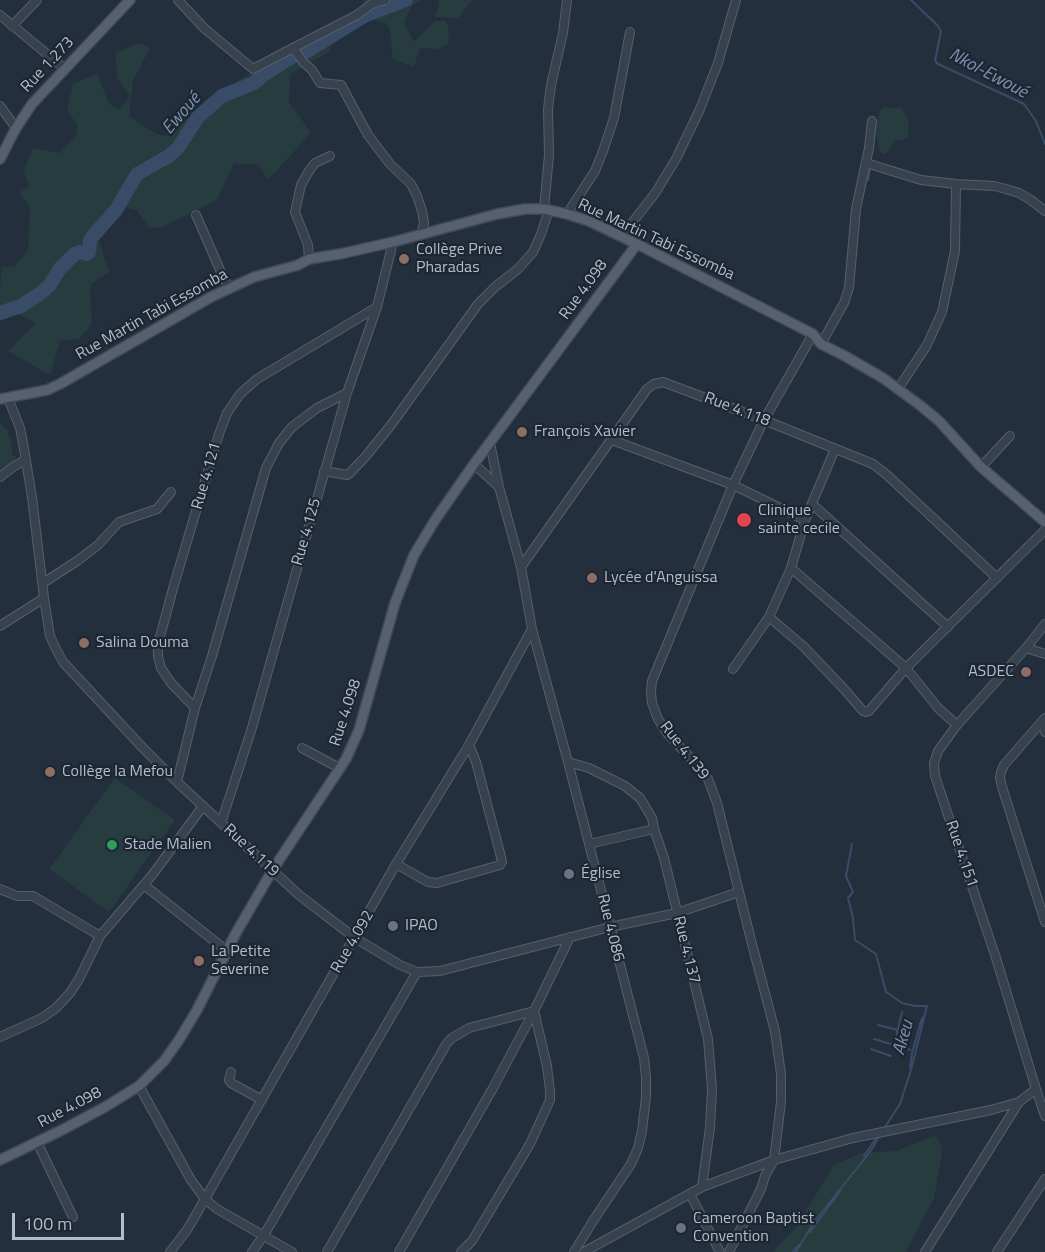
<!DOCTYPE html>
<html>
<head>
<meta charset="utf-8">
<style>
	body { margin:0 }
	#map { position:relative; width:1045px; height:1252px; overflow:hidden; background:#242f3e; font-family:"Titillium Web",sans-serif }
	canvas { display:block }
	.scale { position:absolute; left:12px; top:1213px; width:112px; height:27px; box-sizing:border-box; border:3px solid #b4bcc9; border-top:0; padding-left:8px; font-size:18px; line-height:21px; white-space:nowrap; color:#b4bcc9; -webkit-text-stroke:4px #1d2633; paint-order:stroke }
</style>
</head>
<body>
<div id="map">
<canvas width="1045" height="1252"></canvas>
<div class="scale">100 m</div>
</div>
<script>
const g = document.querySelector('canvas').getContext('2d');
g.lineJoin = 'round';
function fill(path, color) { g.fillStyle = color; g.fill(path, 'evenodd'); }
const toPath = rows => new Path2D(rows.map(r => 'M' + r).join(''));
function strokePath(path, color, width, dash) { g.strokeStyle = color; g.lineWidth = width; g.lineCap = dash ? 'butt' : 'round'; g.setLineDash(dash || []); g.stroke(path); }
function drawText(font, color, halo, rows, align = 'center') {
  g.font = font + ' "Titillium Web",sans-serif'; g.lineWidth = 4.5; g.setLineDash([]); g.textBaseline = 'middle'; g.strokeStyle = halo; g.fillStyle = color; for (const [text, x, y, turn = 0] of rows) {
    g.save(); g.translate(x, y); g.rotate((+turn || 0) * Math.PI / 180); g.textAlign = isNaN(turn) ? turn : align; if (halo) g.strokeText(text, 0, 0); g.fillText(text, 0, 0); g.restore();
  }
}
fill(toPath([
	[363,0,422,0,412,5,404,23,414,42,435,21,446,21,449,30,448,44,439,49,420,48,414,67,393,59,390,29,386,23,366,18,331,40,329,52,290,74,289,102,311,133,268,180,258,165,234,163,217,200,162,227,149,228,137,210,123,207,97,235,109,272,91,284,90,292,92,322,91,325,79,339,60,341,51,373,48,374,8,351,36,323,14,312,0,313,0,288,2,266,14,267,28,251,30,207,19,193,29,186,24,170,33,148,60,153,76,136,78,125,67,111,73,84,97,74,109,104,119,110,130,96,117,78,116,53,139,43,150,48,133,81,129,116,153,132,163,136,250,73,259,70,263,67,359,16,365,5],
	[439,0,472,0,458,18,435,17,439,3],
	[883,107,901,108,907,116,909,123,908,137,902,140,895,140,888,152,884,154,881,153,879,149,876,132,878,118,880,111],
	[0,422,7,430,11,440,12,454,16,457,14,461,0,471],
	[115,778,175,820,109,912,49,869],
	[935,1135,943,1148,934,1198,906,1252,773,1252,796,1227,834,1165,861,1153,896,1151]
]), '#263c3f');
strokePath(toPath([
	[911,0,937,25,941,31,935,61,938,64,1024,104,1036,121,1045,144],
	[868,180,870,168],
	[852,844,846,876,853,892,848,898,853,918,855,940,876,954,886,992,902,1003,915,1006,927,1006,911,1070,900,1104,883,1130],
	[878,1025,898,1030],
	[874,1039,894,1045,902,1012],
	[894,1045,910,1050],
	[871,1049,891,1056],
	[910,1068,912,1053,922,1018],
	[864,1156,876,1138],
	[810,1232,841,1190],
	[793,1252,799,1245],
	[796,1252,814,1222,870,1152,880,1135]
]), '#394c67', 2);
strokePath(toPath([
	[0,313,21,306,38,295,49,286,61,267,75,254,79,252,87,254,89,252,90,241,92,237,116,210,137,174,169,156,178,148,198,117,222,96,254,83,265,74,296,54,304,53,364,16,406,0]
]), '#394c67', 14);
const minor = toPath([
	[178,0,204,28,253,69,293,48,304,63,312,70,320,83,341,85,368,135,390,164,411,184,417,196,422,211,424,222,422,233],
	[0,15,65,69],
	[12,26,37,0],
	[293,48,357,15,372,4,385,0],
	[0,106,16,128],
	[866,163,921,180,956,184,994,186,1006,189,1019,193,1031,200,1045,211],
	[544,209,549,155,548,109,551,85,563,33,567,0],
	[567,214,595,171,603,151,614,118,630,32],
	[196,215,224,279,228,285,232,287],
	[621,237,656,192,677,157,700,109,718,63,736,0],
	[309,259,308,245,295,212,301,185,309,171,315,163,330,156],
	[821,344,844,303,849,288,856,209,869,148,872,121],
	[898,389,927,345,942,312,955,251,956,184],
	[8,398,20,428,23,443,32,497,44,598,50,636,56,649,63,662,142,747,177,782,299,895,355,938,400,965,417,972,440,971,610,927,677,913,739,892],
	[612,440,733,485,805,520],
	[490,443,499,487,521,567,532,629,568,762,644,1058,646,1077,646,1097,642,1131,638,1148,631,1164,593,1221,574,1252],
	[835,449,805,520,791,568,906,668,938,708,957,725],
	[474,464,499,487],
	[981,467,1010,436],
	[324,471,347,475,350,473,366,456,391,425,478,304,495,287,518,269,533,252,541,234,549,210],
	[0,477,13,467,25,460],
	[812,504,948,627],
	[521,567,647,389,654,384,663,382,764,420,873,464,887,475,997,578],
	[43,583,77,561,98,545,119,522,157,509,171,492],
	[769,617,803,646,844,689,863,711,866,712,869,711,906,668,1045,530],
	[1045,624,1026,648,957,725,938,751,934,763,935,776,996,958,1036,1089,1045,1116],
	[0,626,44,598],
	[1026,648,1045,654],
	[733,669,769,617,791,568],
	[195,708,171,683,161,668,158,656,158,644,174,585,219,434,227,413,240,394,257,379,377,307],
	[1045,718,1004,765,1001,772,1000,778,1002,787,1045,922],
	[1042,723,1045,732],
	[302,748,341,769],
	[568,762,589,768,625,786,640,798,652,818,654,829,664,858,708,1039,712,1089,710,1128,702,1187],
	[177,782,195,708,212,656,266,468,279,443,292,427,317,408,347,393],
	[221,823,251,731,347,393,377,307,393,242],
	[589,844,654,829],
	[396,864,428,882,437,883,500,865,502,862,500,853,476,762,469,745],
	[144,885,227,951],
	[0,889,17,896,33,896,100,936],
	[0,1037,42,1018,56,1008,70,993,79,979,100,936,153,874,203,806],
	[231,1072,229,1080,231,1083,262,1100],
	[139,1086,191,1180,205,1199,217,1209,292,1252],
	[37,1142,73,1217],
	[690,1194,720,1252],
	[170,1252,187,1230,205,1199,396,864,469,745,532,629],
	[252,1252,264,1235,417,972],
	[327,1252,447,1043,452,1038,469,1028,534,1011,547,1066,550,1091,550,1100,530,1144,472,1241,461,1252],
	[399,1252,493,1088,534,1011,570,937],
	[584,1252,702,1187,774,1160,853,1138,991,1110,1019,1102],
	[729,1252,761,1189,765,1176,774,1160,781,1102,781,1074,775,1031,753,948,717,803,708,779,697,765,667,733,658,719,652,703,651,692,652,681,733,485,764,420,813,334],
	[925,1252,1019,1102,1036,1089],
	[997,1252,1045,1179]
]);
const major = toPath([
	[0,159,16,128,32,104,130,0],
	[0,399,47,390,60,384,211,297,254,277,298,265,309,259,340,254,393,242,497,214,525,209,544,209,567,214,589,221,637,244,813,334,821,344,843,355,883,378,921,406,939,421,981,467,1045,522],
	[0,1160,62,1130,105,1107,139,1086,164,1061,179,1040,197,1010,236,933,272,871,346,759,359,730,395,603,414,555,435,520,474,464,637,244]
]);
strokePath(minor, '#565f6c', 10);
strokePath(major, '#414a57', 12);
strokePath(minor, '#38414e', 8);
strokePath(major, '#56606e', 9);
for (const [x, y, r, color] of [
	[404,259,6,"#8d6e63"],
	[522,432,6,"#8d6e63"],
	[744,520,8,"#e0444e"],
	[592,578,6,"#8d6e63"],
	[84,643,6,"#8d6e63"],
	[1026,672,6,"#8d6e63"],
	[50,772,6,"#8d6e63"],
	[112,845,6,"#2e9e5b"],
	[569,874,6,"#6b7280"],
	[393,926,6,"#6b7280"],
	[199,961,6,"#8d6e63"],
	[681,1228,6,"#6b7280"]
]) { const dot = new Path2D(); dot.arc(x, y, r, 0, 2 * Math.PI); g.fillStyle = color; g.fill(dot); strokePath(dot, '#1d2633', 2); }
drawText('16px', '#b4bcc9', '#1d2633', [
	["Rue 1.273",48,65,-47],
	["Rue Martin Tabi Essomba",656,240,25],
	["Rue 4.098",584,290,-54],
	["Rue Martin Tabi Essomba",152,315,-29],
	["Rue 4.118",737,410,21],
	["Rue 4.121",207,476,-74],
	["Rue 4.125",307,532,-74],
	["Rue 4.098",346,713,-72],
	["Rue 4.139",684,751,52],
	["Rue 4.119",251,851,43],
	["Rue 4.151",961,854,71],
	["Rue 4.086",610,928,76],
	["Rue 4.092",353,942,-60],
	["Rue 4.137",686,950,76],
	["Rue 4.098",70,1108,-28]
]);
drawText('16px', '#b4bcc9', '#1d2633', [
	["Collège Prive",416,250],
	["Pharadas",416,268],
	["François Xavier",534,432],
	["Clinique",758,511],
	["sainte cecile",758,529],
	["Lycée d'Anguissa",604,578],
	["Salina Douma",96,643],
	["ASDEC",1014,672,"right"],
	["Collège la Mefou",62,772],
	["Stade Malien",124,845],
	["Église",581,874],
	["IPAO",405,926],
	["La Petite",211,952],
	["Severine",211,970],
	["Cameroon Baptist",693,1219],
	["Convention",693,1237]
], 'left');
drawText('italic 18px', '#7c92b1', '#1d2633', [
	["Nkol-Ewoué",988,74,28],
	["Ewoué",182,114,-49],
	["Akeu",904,1038,-74]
]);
</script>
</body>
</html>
